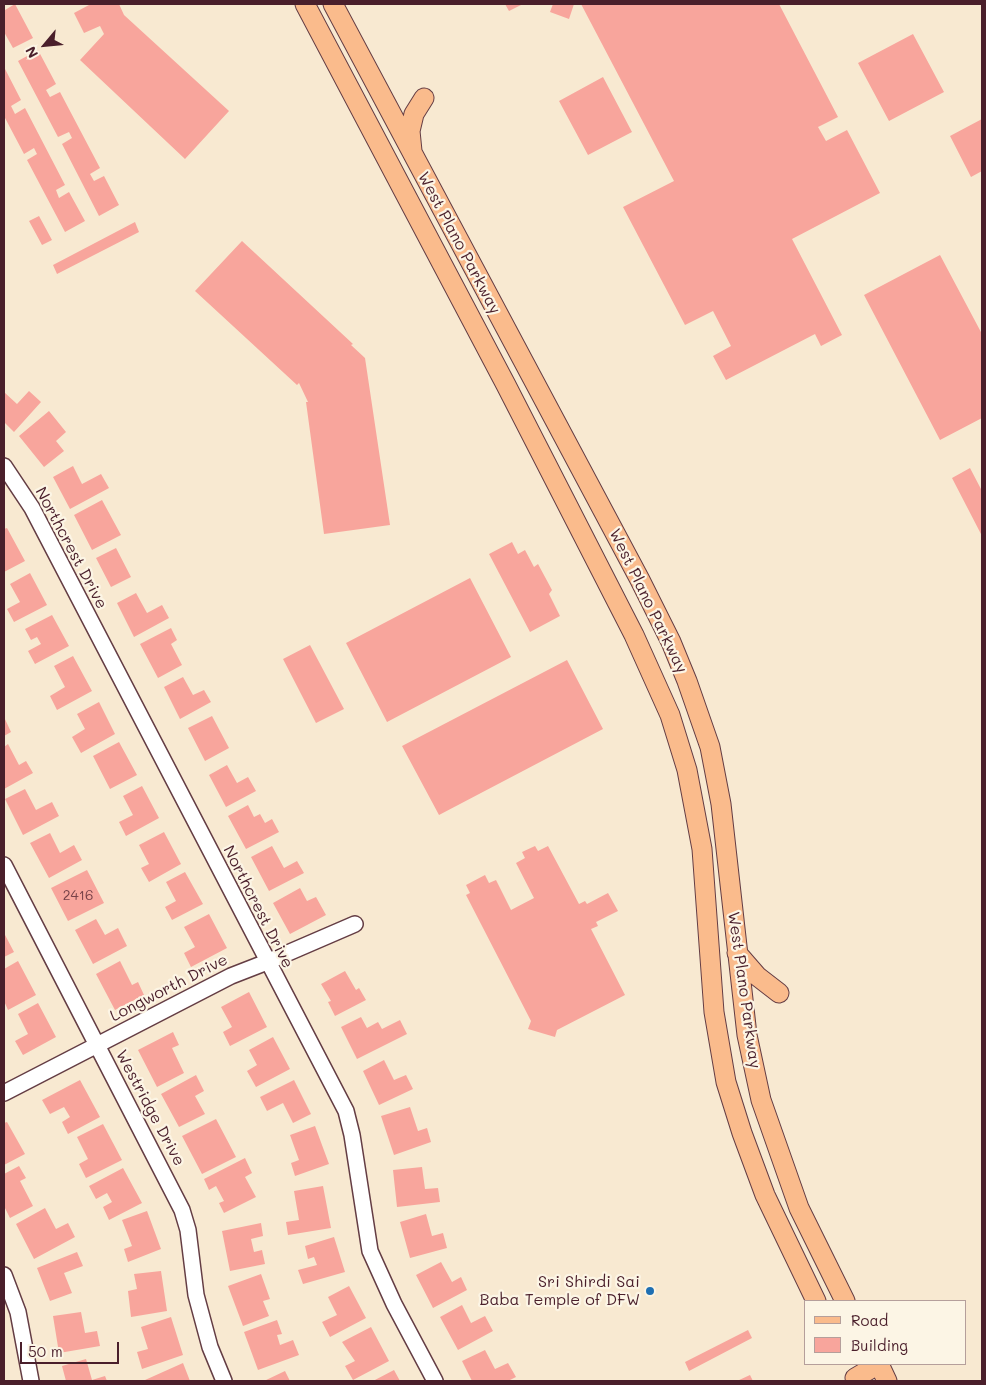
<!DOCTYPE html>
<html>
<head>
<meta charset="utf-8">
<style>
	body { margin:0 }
	#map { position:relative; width:986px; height:1385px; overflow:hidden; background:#f8e9d1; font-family:Mali,sans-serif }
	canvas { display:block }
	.frame { position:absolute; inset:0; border:5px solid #4a1f2b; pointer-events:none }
	.legend { position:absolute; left:804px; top:1300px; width:162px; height:65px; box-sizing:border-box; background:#fcf5e5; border:1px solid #b59f9b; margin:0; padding:6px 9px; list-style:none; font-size:15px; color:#4a1f2b }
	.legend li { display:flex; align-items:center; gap:10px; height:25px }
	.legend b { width:25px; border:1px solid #b59f9b }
	.north { position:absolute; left:20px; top:20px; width:50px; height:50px; -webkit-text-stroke:4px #fcf5e5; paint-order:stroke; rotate:242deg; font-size:14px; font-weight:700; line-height:20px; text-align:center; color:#4a1f2b }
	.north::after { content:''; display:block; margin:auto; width:18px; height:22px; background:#4a1f2b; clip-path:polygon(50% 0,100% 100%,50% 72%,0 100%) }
	.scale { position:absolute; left:20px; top:1342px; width:99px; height:22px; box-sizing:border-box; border:2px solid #4a1f2b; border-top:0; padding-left:6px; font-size:15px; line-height:18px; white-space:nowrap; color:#4a1f2b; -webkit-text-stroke:4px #fcf5e5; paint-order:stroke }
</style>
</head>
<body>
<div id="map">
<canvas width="986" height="1385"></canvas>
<div class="frame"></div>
<ul class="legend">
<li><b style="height:6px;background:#fabb8c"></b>Road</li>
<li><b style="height:14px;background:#f8a59c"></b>Building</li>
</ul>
<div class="north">N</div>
<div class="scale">50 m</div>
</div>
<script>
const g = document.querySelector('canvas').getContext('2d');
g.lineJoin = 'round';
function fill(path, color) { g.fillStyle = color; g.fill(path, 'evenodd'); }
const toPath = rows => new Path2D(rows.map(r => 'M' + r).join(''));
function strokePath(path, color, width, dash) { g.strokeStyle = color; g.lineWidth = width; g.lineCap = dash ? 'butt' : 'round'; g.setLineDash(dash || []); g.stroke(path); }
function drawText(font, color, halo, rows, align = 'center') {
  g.font = font + ' Mali,sans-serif'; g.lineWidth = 4.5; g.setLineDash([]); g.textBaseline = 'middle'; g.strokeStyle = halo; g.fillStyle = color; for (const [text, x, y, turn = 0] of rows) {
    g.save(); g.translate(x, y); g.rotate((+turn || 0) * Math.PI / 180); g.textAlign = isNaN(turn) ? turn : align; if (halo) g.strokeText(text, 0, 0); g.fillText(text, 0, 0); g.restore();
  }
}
fill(toPath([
	[15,4,33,38,13,48,4,32,4,7,5,10],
	[88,4,119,4,124,15,229,111,185,159,80,60,104,34,100,26,84,33,74,13,89,5],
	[505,4,523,4,509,11],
	[553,4,574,4,569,19,550,12],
	[581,4,779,4,838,117,818,127,826,141,847,130,880,193,792,239,842,335,821,346,815,334,726,380,713,356,731,346,713,311,685,325,623,207,674,181],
	[913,34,944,92,889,121,858,63],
	[38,50,56,84,46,90,50,97,60,92,100,168,90,174,94,181,104,176,119,205,99,216,62,144,72,138,69,132,58,137,18,61],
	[4,67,21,100,11,106,15,114,25,108,65,185,56,190,59,198,69,192,85,221,65,232,27,160,37,154,34,148,24,154,4,116],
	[603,77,632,132,588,155,559,101],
	[982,119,982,171,971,177,950,136],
	[39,216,52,240,42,245,29,221],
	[135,222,139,232,57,274,53,265],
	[242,241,353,344,351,345,365,358,390,525,324,534,306,402,308,402,299,383,297,385,195,291],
	[940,255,982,334,982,418,940,440,864,295],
	[29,391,41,402,14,432,4,422,4,392,17,404],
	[49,411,66,432,56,441,64,451,44,467,19,436],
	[73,466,82,484,101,474,109,488,70,509,53,477],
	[970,468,982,491,982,536,952,478],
	[102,500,121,535,92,550,74,515],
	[7,528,25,561,4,572,4,529],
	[512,542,518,554,525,550,534,567,538,564,552,590,549,594,560,616,530,632,489,554],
	[116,548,131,577,111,587,96,558],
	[30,573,47,605,14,622,7,609,20,602,10,584],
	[470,578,511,657,387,722,346,643],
	[136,593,147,613,162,605,169,618,134,637,117,603],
	[52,615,69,646,35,664,28,651,41,644,37,637,31,640,25,629],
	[171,628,177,640,171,644,182,665,158,678,140,644],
	[310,645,344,709,316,723,283,659],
	[73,656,92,691,57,710,50,696,65,687,54,666],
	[567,660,603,729,439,815,402,746],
	[183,677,193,695,204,690,211,702,180,719,164,687],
	[99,702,115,734,81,753,72,737,85,729,77,714],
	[212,716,229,748,205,761,188,728],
	[4,717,11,732,4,736],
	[119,742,137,775,110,789,93,756],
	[8,744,19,765,26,761,33,773,4,789,4,747],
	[227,765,237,783,248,777,256,791,226,807,209,775],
	[142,786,159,818,126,836,119,822,133,815,123,796],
	[25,789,36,810,52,802,59,816,23,835,5,799],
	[248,805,254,817,260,814,265,823,272,819,279,832,246,849,228,816],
	[164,832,181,864,149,882,141,868,149,864,139,845],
	[50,833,60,853,74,845,82,860,49,878,30,843],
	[272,846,284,868,297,861,304,873,269,891,251,857],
	[535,846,538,851,548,846,579,904,585,901,587,904,608,893,618,911,596,922,598,926,591,929,625,995,557,1030,555,1037,528,1029,531,1021,466,895,470,893,466,885,485,875,489,883,496,880,511,910,534,898,516,863,525,858,522,852],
	[87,870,104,903,68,921,51,888],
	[185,872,203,904,172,920,165,907,176,901,166,882],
	[300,888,307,901,316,897,326,915,290,934,273,903],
	[209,914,227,948,191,967,184,953,195,947,184,927],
	[96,919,105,935,118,928,127,946,93,964,75,930],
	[4,933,14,952,4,957],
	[18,961,36,995,8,1010,4,1001,4,969],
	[120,961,132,985,138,982,144,995,115,1010,96,974],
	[345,971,356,990,359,988,366,1000,335,1016,328,1002,331,1001,321,984],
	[249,992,267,1027,230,1046,223,1032,232,1027,221,1007],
	[38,1003,56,1037,23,1055,15,1041,28,1034,18,1014],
	[361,1017,367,1028,378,1022,382,1029,400,1020,407,1034,357,1059,341,1027],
	[173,1032,179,1045,172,1048,184,1073,157,1087,138,1050],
	[273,1037,290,1069,256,1087,247,1071,257,1065,249,1050],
	[384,1060,394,1080,406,1075,413,1089,379,1105,363,1071],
	[196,1075,204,1091,195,1096,205,1114,179,1127,161,1094],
	[80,1080,100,1117,68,1134,62,1122,70,1117,64,1107,50,1114,42,1100],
	[294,1080,311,1114,293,1123,283,1103,267,1111,260,1097],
	[410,1107,418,1131,427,1128,431,1142,394,1155,381,1116],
	[216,1119,236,1157,202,1174,182,1136],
	[7,1122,25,1154,4,1165,4,1123],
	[103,1124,122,1160,86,1178,79,1164,88,1159,77,1137],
	[315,1126,329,1164,295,1176,291,1163,299,1160,290,1135],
	[245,1158,252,1173,245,1177,256,1197,224,1213,219,1203,224,1201,216,1186,209,1190,204,1179],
	[19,1166,26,1178,20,1181,33,1206,10,1218,4,1206,4,1174],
	[422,1167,425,1189,438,1188,440,1202,397,1207,393,1170],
	[123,1168,142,1203,109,1220,103,1207,112,1202,107,1193,96,1199,89,1186],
	[323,1186,331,1228,288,1235,286,1222,299,1220,294,1191],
	[45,1208,56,1229,68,1223,75,1237,34,1259,16,1224],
	[147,1211,161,1249,128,1262,124,1249,132,1246,122,1220],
	[426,1214,432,1236,443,1233,447,1248,410,1258,400,1222],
	[261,1223,263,1236,251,1239,254,1252,262,1250,265,1264,230,1271,222,1231],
	[334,1237,345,1272,303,1284,298,1270,317,1265,314,1257,308,1259,305,1246],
	[77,1252,83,1266,64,1273,72,1293,50,1301,37,1268],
	[441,1262,452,1282,461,1277,467,1290,433,1308,416,1275],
	[161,1271,167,1311,131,1317,128,1291,137,1289,134,1274],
	[261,1274,270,1299,263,1301,269,1316,243,1326,228,1286],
	[349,1286,366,1318,330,1337,322,1322,337,1315,328,1297],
	[462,1305,471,1323,485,1316,493,1331,458,1350,440,1317],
	[81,1312,85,1333,97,1331,100,1346,59,1353,53,1316],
	[171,1317,183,1355,142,1369,137,1352,148,1349,141,1327],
	[277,1320,282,1334,277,1335,280,1345,293,1340,299,1355,258,1370,244,1332],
	[371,1327,389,1361,353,1380,345,1366,355,1361,342,1342],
	[748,1330,752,1338,689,1371,685,1362],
	[485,1350,495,1369,508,1363,516,1377,508,1381,472,1381,462,1361],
	[86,1359,92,1380,105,1376,107,1381,66,1381,62,1366],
	[183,1363,190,1381,145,1381,145,1380],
	[394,1370,400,1381,373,1381],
	[285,1371,290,1381,264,1381],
	[750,1375,753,1381,737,1381]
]), '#f8a59c');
const minor = toPath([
	[4,466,32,508,346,1111,352,1135,370,1251,394,1304,435,1381],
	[4,865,182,1210,188,1230,196,1295,210,1347,224,1381],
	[4,1093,231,976,267,962,355,924],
	[4,1275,18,1312,31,1381]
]);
const major = toPath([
	[305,4,506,385,634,635,670,715,687,770,702,849,714,1012,726,1082,742,1133,765,1195,816,1301],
	[333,4,640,580,671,642,687,681,710,747,721,804,747,1035,761,1100,799,1208,845,1301],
	[412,151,410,131,414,114,424,98],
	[737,953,757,976,779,993],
	[879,1364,887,1381],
	[855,1378,879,1364]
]);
strokePath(minor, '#643d44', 18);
strokePath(major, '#643d44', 21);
strokePath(minor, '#fff', 15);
strokePath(major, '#fabb8c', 19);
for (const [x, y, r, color] of [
	[650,1291,5,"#1f6fb2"]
]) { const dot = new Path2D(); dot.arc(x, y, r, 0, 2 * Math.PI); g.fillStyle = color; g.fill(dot); strokePath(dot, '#fcf5e5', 2); }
drawText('14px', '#764047', null, [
	["2416",78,896]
]);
drawText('16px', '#4a1f2b', '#fcf5e5', [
	["West Plano Parkway",459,243,62],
	["Northcrest Drive",71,548,62],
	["West Plano Parkway",648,601,64],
	["Northcrest Drive",258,907,63],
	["Longworth Drive",169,988,-27],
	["West Plano Parkway",744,990,82],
	["Westridge Drive",150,1108,62]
]);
drawText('16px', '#4a1f2b', '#fcf5e5', [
	["Sri Shirdi Sai",640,1282],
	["Baba Temple of DFW",640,1300]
], 'right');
</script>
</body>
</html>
